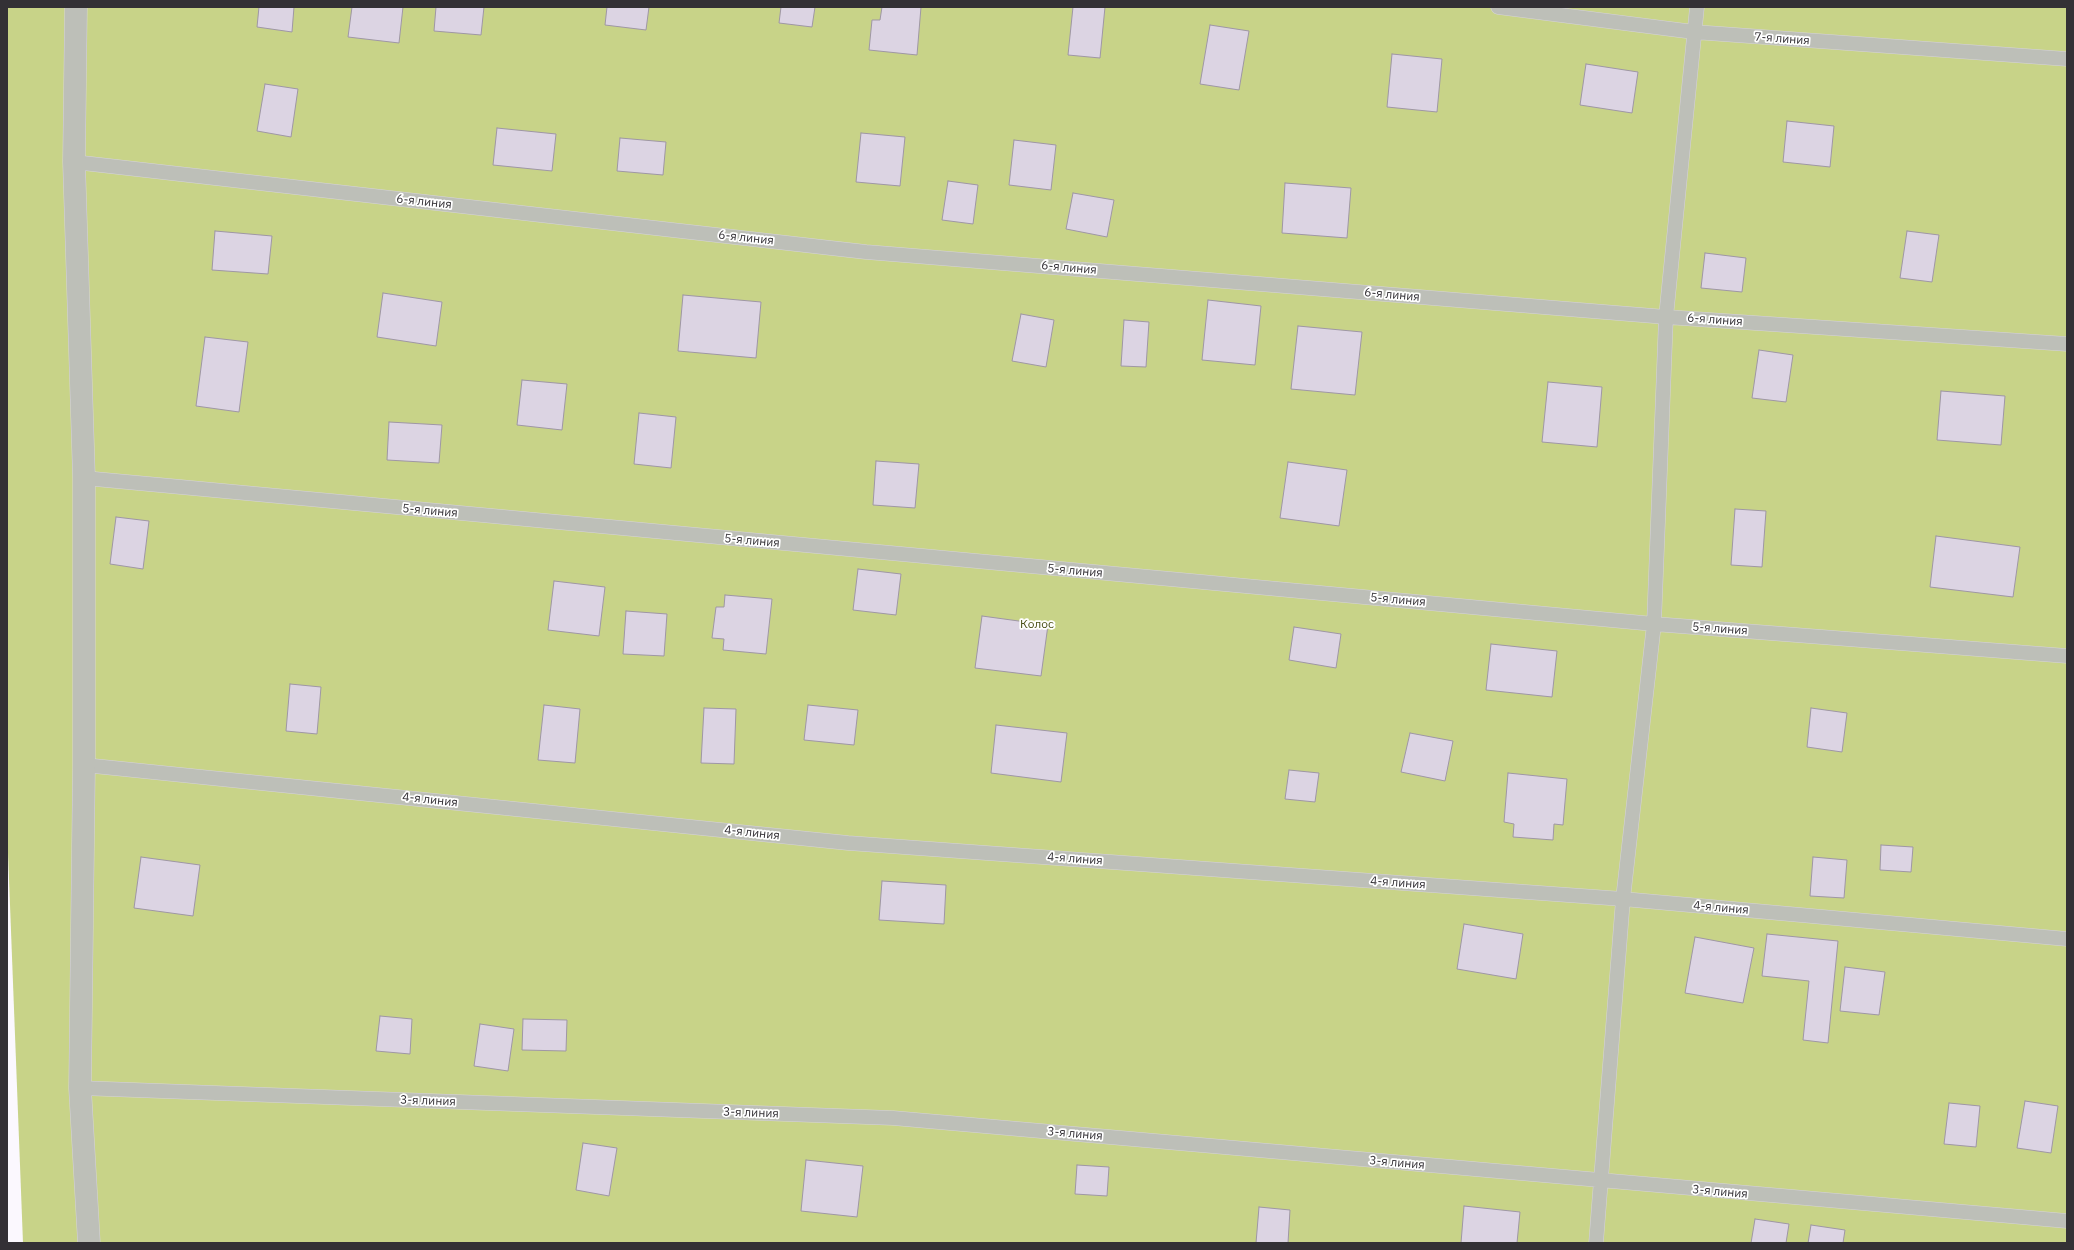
<!DOCTYPE html>
<html>
<head>
<meta charset="utf-8">
<style>
	body { margin:0 }
	#map { position:relative; width:2074px; height:1250px; overflow:hidden; background:#fbf8fe; font-family:"IBM Plex Sans",sans-serif }
	canvas { display:block }
	.frame { position:absolute; inset:0; border:8px solid #333035; pointer-events:none }
</style>
</head>
<body>
<div id="map">
<canvas width="2074" height="1250"></canvas>
<div class="frame"></div>
</div>
<script>
const g = document.querySelector('canvas').getContext('2d');
g.lineJoin = 'round';
function fill(path, color) { g.fillStyle = color; g.fill(path, 'evenodd'); }
const toPath = rows => new Path2D(rows.map(r => 'M' + r).join(''));
function strokePath(path, color, width, dash) { g.strokeStyle = color; g.lineWidth = width; g.lineCap = dash ? 'butt' : 'round'; g.setLineDash(dash || []); g.stroke(path); }
function drawText(font, color, halo, rows, align = 'center') {
  g.font = font + ' "IBM Plex Sans",sans-serif'; g.lineWidth = 3.5; g.setLineDash([]); g.textBaseline = 'middle'; g.strokeStyle = halo; g.fillStyle = color; for (const [text, x, y, turn = 0] of rows) {
    g.save(); g.translate(x, y); g.rotate((+turn || 0) * Math.PI / 180); g.textAlign = isNaN(turn) ? turn : align; if (halo) g.strokeText(text, 0, 0); g.fillText(text, 0, 0); g.restore();
  }
}
fill(toPath([
	[7,7,2067,7,2067,1243,23,1243,7,827]
]), '#c8d388');
const building = toPath([
	[259,7,294,7,292,32,257,27,259,7],
	[352,7,403,7,399,43,348,37,352,7],
	[436,7,484,7,481,35,434,31,436,7],
	[607,7,649,7,646,30,605,25,607,7],
	[781,7,815,7,812,27,779,23,781,7],
	[882,7,921,7,917,55,869,50,872,20,880,20,882,7],
	[1073,7,1105,7,1100,58,1068,55,1073,7],
	[1210,25,1249,31,1239,90,1200,84,1210,25],
	[1392,54,1442,59,1437,112,1387,107,1392,54],
	[1586,64,1638,72,1632,113,1580,105,1586,64],
	[265,84,298,89,291,137,257,131,265,84],
	[1787,121,1834,126,1830,167,1783,162,1787,121],
	[497,128,556,134,552,171,493,165,497,128],
	[861,133,905,137,900,186,856,182,861,133],
	[620,138,666,142,663,175,617,171,620,138],
	[1014,140,1056,145,1051,190,1009,185,1014,140],
	[948,181,978,185,973,224,942,220,948,181],
	[1285,183,1351,188,1347,238,1282,233,1285,183],
	[1073,193,1114,200,1107,237,1066,229,1073,193],
	[215,231,272,236,268,274,212,270,215,231],
	[1907,231,1939,235,1932,282,1900,278,1907,231],
	[1705,253,1746,258,1742,292,1701,288,1705,253],
	[383,293,442,302,436,346,377,337,383,293],
	[683,295,761,302,756,358,678,351,683,295],
	[1208,300,1261,306,1255,365,1202,360,1208,300],
	[1021,314,1054,320,1046,367,1012,361,1021,314],
	[1124,320,1149,322,1146,367,1121,366,1124,320],
	[1298,326,1362,332,1355,395,1291,389,1298,326],
	[205,337,248,342,239,412,196,406,205,337],
	[1759,350,1793,355,1786,402,1752,398,1759,350],
	[522,380,567,384,562,430,517,425,522,380],
	[1548,382,1602,387,1597,447,1542,442,1548,382],
	[1941,391,2005,396,2001,445,1937,440,1941,391],
	[639,413,676,417,671,468,634,464,639,413],
	[389,422,442,425,439,463,387,460,389,422],
	[876,461,919,464,915,508,873,505,876,461],
	[1288,462,1347,470,1339,526,1280,518,1288,462],
	[1735,509,1766,511,1762,567,1731,565,1735,509],
	[116,517,149,521,143,569,110,564,116,517],
	[1936,536,2020,547,2013,597,1930,587,1936,536],
	[858,569,901,574,896,615,853,610,858,569],
	[554,581,605,587,599,636,548,630,554,581],
	[725,595,772,599,766,654,723,650,724,639,712,638,716,607,724,607,725,595],
	[626,611,667,614,664,656,623,654,626,611],
	[982,616,1048,625,1041,676,975,668,982,616],
	[1294,627,1341,634,1336,668,1289,660,1294,627],
	[1491,644,1557,651,1552,697,1486,690,1491,644],
	[290,684,321,687,317,734,286,731,290,684],
	[544,705,580,709,575,763,538,760,544,705],
	[808,705,858,710,854,745,804,740,808,705],
	[704,708,736,709,734,764,701,763,704,708],
	[1811,708,1847,713,1842,752,1807,747,1811,708],
	[996,725,1067,733,1061,782,991,773,996,725],
	[1410,733,1453,741,1445,781,1401,772,1410,733],
	[1289,770,1319,773,1315,802,1285,799,1289,770],
	[1508,773,1567,779,1563,825,1554,824,1553,840,1513,837,1514,824,1504,822,1508,773],
	[1881,845,1913,847,1911,872,1880,870,1881,845],
	[141,857,200,865,193,916,134,908,141,857],
	[1813,857,1847,860,1844,898,1810,896,1813,857],
	[882,881,946,885,944,924,879,920,882,881],
	[1464,924,1523,934,1516,979,1457,969,1464,924],
	[1767,934,1838,941,1828,1043,1803,1040,1809,981,1762,976,1767,934],
	[1695,937,1754,948,1743,1003,1685,993,1695,937],
	[1845,967,1885,972,1879,1015,1840,1011,1845,967],
	[380,1016,412,1019,410,1054,376,1051,380,1016],
	[523,1019,567,1020,566,1051,522,1050,523,1019],
	[480,1024,514,1029,508,1071,474,1066,480,1024],
	[2025,1101,2058,1106,2051,1153,2017,1148,2025,1101],
	[1949,1103,1980,1106,1976,1147,1944,1144,1949,1103],
	[583,1143,617,1148,609,1196,576,1190,583,1143],
	[806,1160,863,1166,857,1217,801,1211,806,1160],
	[1077,1165,1109,1167,1107,1196,1075,1194,1077,1165],
	[1464,1206,1520,1212,1517,1243,1461,1243,1464,1206],
	[1259,1207,1290,1210,1288,1243,1256,1243,1259,1207],
	[1755,1219,1789,1224,1786,1243,1751,1243,1755,1219],
	[1811,1225,1845,1230,1843,1243,1808,1243,1811,1225]
]);
fill(building, '#dcd4e3');
strokePath(building, '#9f97a5', 1);
const service = toPath([
	[1498,7,1694,32,2067,59],
	[74,162,866,252,1666,317,2067,344],
	[84,478,1654,624,2067,656],
	[84,765,848,843,1623,899,2067,939],
	[80,1088,893,1118,2067,1221],
	[1596,1243,1623,899,1654,624,1666,317,1697,7]
]);
const minor = toPath([
	[76,7,74,162,84,478,84,765,80,1088,89,1243]
]);
strokePath(service, '#d7d4da', 15);
strokePath(minor, '#d7d4da', 23);
strokePath(service, '#bdbfb8', 14);
strokePath(minor, '#bdbfb8', 22);
drawText('12px', '#333035', '#fff', [
	["7-я линия",1782,39,4],
	["6-я линия",424,202,6],
	["6-я линия",746,238,6],
	["6-я линия",1069,268,5],
	["6-я линия",1392,295,5],
	["6-я линия",1715,320,4],
	["5-я линия",430,511,5],
	["5-я линия",752,541,5],
	["5-я линия",1075,571,5],
	["5-я линия",1398,600,5],
	["5-я линия",1720,629,4],
	["4-я линия",430,800,6],
	["4-я линия",752,833,6],
	["4-я линия",1075,859,4],
	["4-я линия",1398,883,4],
	["4-я линия",1721,908,5],
	["3-я линия",428,1101,2],
	["3-я линия",751,1113,2],
	["3-я линия",1075,1134,5],
	["3-я линия",1397,1163,5],
	["3-я линия",1720,1192,5]
]);
drawText('12px', '#494f17', '#fff', [
	["Колос",1037,625]
]);
</script>
</body>
</html>
